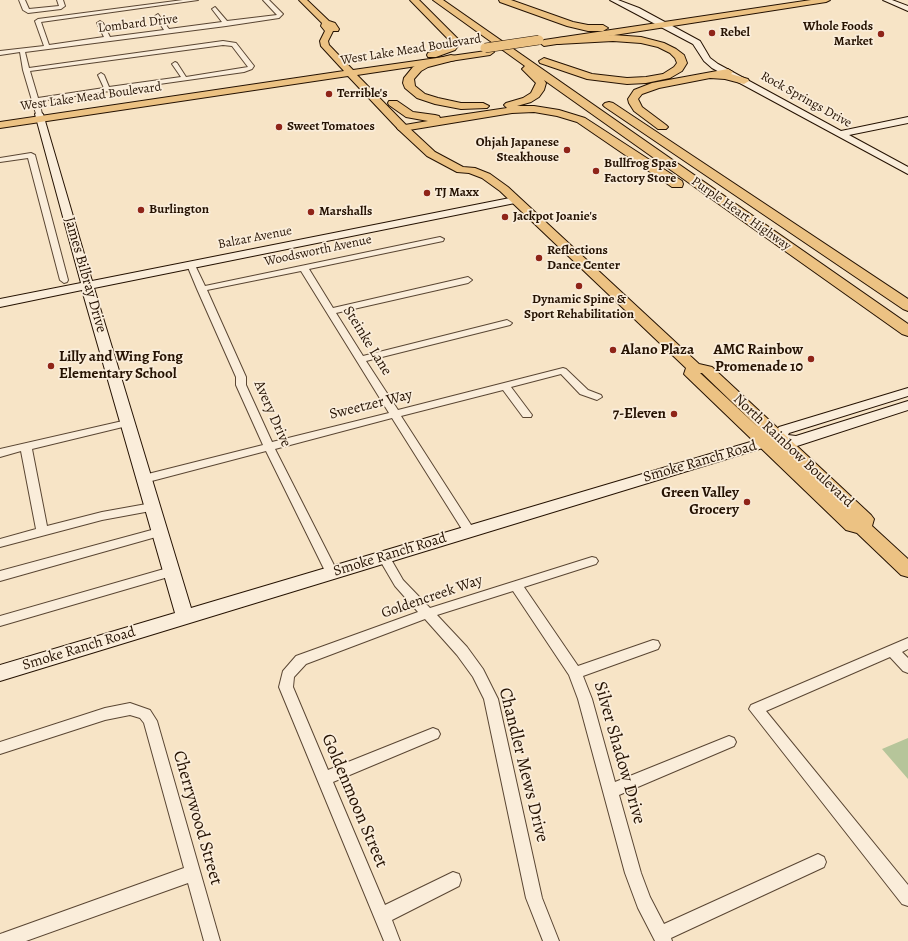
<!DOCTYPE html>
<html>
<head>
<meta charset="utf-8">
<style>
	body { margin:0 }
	canvas { display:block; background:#f7e4c6 }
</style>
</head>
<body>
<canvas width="908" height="941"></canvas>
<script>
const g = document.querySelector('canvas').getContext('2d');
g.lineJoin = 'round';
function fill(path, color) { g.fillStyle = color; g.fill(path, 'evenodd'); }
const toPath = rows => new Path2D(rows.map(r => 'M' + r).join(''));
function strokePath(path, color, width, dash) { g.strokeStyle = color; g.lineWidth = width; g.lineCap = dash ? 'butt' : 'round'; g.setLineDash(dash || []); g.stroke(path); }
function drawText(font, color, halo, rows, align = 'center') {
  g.font = font + ' Alegreya,serif'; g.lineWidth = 3.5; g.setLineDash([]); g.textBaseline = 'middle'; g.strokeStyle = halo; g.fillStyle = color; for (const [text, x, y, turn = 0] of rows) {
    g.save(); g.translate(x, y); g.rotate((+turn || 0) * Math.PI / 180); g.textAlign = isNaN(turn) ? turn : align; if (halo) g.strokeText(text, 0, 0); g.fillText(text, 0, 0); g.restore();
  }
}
fill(toPath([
	[908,738,908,779,882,749]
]), '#b6c59a');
const street = toPath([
	[19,0,25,0,29,9,59,6,57,0,63,0,65,6,61,9,28,13,23,10,19,0],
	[183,0,198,0,41,22,49,45,104,37,97,23,100,21,103,23,110,37,164,30,155,16,158,14,169,29,222,22,212,9,215,7,227,21,277,15,263,0,269,0,283,14,279,18,226,26,25,52,29,68,223,41,236,43,254,66,252,69,244,72,39,101,42,114,39,116,36,114,23,70,20,52,0,55,0,51,44,46,35,21,38,19,183,0],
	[223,45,232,46,248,67,186,77,177,63,175,62,172,64,181,77,109,87,104,75,101,73,98,75,104,88,38,98,30,71,223,45],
	[31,153,35,155,68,280,67,282,64,283,60,280,28,158,0,162,0,158,31,153],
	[440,237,444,239,443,241,309,269,333,308,468,277,472,280,468,283,336,313,363,356,507,320,512,323,510,325,366,361,398,410,563,368,566,369,588,390,601,395,602,397,597,400,580,394,561,374,511,387,532,415,531,417,523,417,503,390,401,416,473,528,475,531,473,534,469,535,465,534,392,418,275,449,338,573,336,576,332,578,328,576,326,573,266,451,144,483,140,482,138,479,140,476,263,445,236,385,236,377,197,289,187,265,188,263,194,263,205,286,440,237],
	[301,271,389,413,272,442,246,385,246,377,207,290,301,271],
	[127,420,132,423,131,425,32,449,47,526,102,512,152,503,156,504,158,507,156,510,102,520,0,547,0,539,36,529,21,451,0,457,0,449,127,420],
	[159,528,163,529,165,532,163,535,0,581,0,571,159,528],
	[384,553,388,554,403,580,430,608,592,557,596,558,598,561,596,564,524,587,578,666,653,640,658,641,660,645,658,649,583,676,592,699,615,782,724,738,729,736,734,738,736,742,734,746,619,795,641,873,650,897,664,924,818,854,824,857,826,862,824,867,671,938,672,941,655,941,638,908,625,873,578,699,569,675,513,591,437,615,467,647,483,669,498,699,542,898,559,941,543,941,526,898,484,699,473,677,457,655,425,619,306,664,294,677,293,687,328,770,433,728,438,730,440,734,438,738,333,782,385,905,453,872,459,874,461,880,459,886,392,920,400,941,384,941,279,687,283,671,296,656,418,612,395,586,378,557,380,554,384,553],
	[171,567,175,569,177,572,175,575,0,626,0,616,171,567],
	[908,638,908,649,902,652,908,658,908,673,903,671,890,657,766,711,908,885,908,906,902,904,749,709,751,705,908,638],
	[130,703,150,710,157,721,220,941,204,941,188,883,26,941,0,941,0,934,3,933,184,868,144,723,140,718,130,715,105,720,0,754,0,742,105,708,130,703]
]);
const secondary = toPath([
	[610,0,618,0,639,8,700,41,710,58,718,64,841,131,908,117,908,123,849,135,908,167,908,174,712,68,704,61,693,44,610,0],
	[883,0,892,0,908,6,908,11,883,0],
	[39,111,43,114,92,281,515,197,520,200,515,203,94,288,191,608,774,435,779,427,908,388,908,396,789,433,788,435,796,436,908,401,908,410,797,446,779,443,0,681,0,665,175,613,82,290,0,307,0,299,81,283,35,114,39,111]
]);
const primary = toPath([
	[299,0,307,0,329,21,335,23,339,29,338,31,333,31,328,41,329,45,353,70,493,50,494,52,490,55,357,75,407,126,435,152,463,167,475,168,490,174,508,187,699,364,712,367,871,515,874,519,872,526,908,559,908,577,901,575,857,533,846,530,687,377,684,374,686,368,500,191,482,178,469,173,457,172,427,156,399,130,348,76,0,128,0,122,344,71,321,46,320,41,325,31,321,26,322,23,299,0],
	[700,373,702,373,760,429,700,373],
	[811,0,830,0,826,2,544,46,540,43,544,40,811,0]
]);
const highway = toPath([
	[410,0,419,0,461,42,455,50,436,57,428,57,427,55,428,53,449,46,451,42,410,0],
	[433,0,443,0,908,324,908,336,902,334,544,80,546,83,544,90,539,97,531,102,517,106,534,106,559,110,585,118,682,181,683,184,682,187,672,187,577,122,557,116,534,112,512,113,403,131,399,130,397,128,399,126,428,121,406,117,389,105,388,103,389,101,397,101,413,112,435,115,439,116,440,118,507,108,504,105,506,103,523,98,531,93,536,83,522,69,525,66,433,0],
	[499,0,511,0,573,22,588,25,603,25,608,28,603,31,588,31,567,26,500,2,499,0],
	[613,35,641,37,664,43,676,49,684,55,687,63,682,71,670,78,646,83,627,84,587,79,540,63,539,61,544,58,592,74,627,78,646,77,663,74,674,67,677,63,675,58,670,53,658,47,641,43,613,41,558,44,553,41,558,38,613,35],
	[451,55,455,56,456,58,455,60,428,67,421,71,414,79,415,86,425,94,438,98,461,103,483,103,489,106,487,108,461,109,435,104,417,98,405,88,403,83,404,78,413,67,420,63,451,55],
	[728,69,733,72,731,74,748,79,749,81,744,84,725,79,710,78,659,88,642,94,638,99,642,107,666,125,668,127,666,129,658,129,634,111,629,103,628,99,634,90,652,83,728,69],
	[609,102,613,103,908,299,908,311,903,309,605,107,603,105,605,103,609,102]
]);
strokePath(street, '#5a4633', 2);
strokePath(secondary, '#251202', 2);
strokePath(primary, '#251202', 2);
strokePath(highway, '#251202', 2);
fill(street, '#faedda');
fill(secondary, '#faedda');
fill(primary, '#ecc283');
fill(highway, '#ecc283');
const primaryBridge = toPath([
	[485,48,539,40]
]);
strokePath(primaryBridge, '#251202', 10, []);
strokePath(primaryBridge, '#ecc283', 9);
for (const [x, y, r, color] of [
	[712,33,4,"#8f2418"],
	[881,34,4,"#8f2418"],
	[329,94,4,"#8f2418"],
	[279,127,4,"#8f2418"],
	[567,150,4,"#8f2418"],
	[596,171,4,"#8f2418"],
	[427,193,4,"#8f2418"],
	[141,210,4,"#8f2418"],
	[311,212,4,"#8f2418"],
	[505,217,4,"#8f2418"],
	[539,258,4,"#8f2418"],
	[579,286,4,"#8f2418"],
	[613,350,4,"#8f2418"],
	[811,359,4,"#8f2418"],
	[51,366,4,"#8f2418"],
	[674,414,4,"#8f2418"],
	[747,502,4,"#8f2418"]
]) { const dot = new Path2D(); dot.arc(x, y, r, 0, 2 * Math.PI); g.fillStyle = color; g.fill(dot); strokePath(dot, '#faedda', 1.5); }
drawText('13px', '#251202', '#faedda', [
	["Lombard Drive",138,24,-7],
	["West Lake Mead Boulevard",411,50,-9],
	["West Lake Mead Boulevard",91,97,-8],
	["Rock Springs Drive",806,100,29],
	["Purple Heart Highway",741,214,35],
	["Balzar Avenue",255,238,-11],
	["Woodsworth Avenue",318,251,-12]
]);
drawText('bold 13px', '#251202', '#faedda', [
	["Whole Foods",873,27,"right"],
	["Market",873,42,"right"],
	["Rebel",720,33],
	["Terrible's",337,94],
	["Sweet Tomatoes",287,127],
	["Ohjah Japanese",559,143,"right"],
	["Steakhouse",559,158,"right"],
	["Bullfrog Spas",604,164],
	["Factory Store",604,179],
	["TJ Maxx",435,193],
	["Burlington",149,210],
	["Marshalls",319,212],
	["Jackpot Joanie's",513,217],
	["Reflections",547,251],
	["Dance Center",547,266],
	["Dynamic Spine &",579,300,"center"],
	["Sport Rehabilitation",579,315,"center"]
], 'left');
drawText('15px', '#251202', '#faedda', [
	["James Bilbray Drive",85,275,74],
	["Steinke Lane",367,341,58],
	["Sweetzer Way",371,405,-14],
	["Avery Drive",272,414,66],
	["North Rainbow Boulevard",793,451,43],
	["Smoke Ranch Road",700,462,-16],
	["Smoke Ranch Road",390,555,-17],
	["Goldencreek Way",432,597,-19],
	["Smoke Ranch Road",79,649,-17]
]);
drawText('bold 15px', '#251202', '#faedda', [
	["Alano Plaza",621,350,"left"],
	["AMC Rainbow",803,350],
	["Promenade 10",803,367],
	["Lilly and Wing Fong",59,357,"left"],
	["Elementary School",59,374,"left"],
	["7-Eleven",666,414],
	["Green Valley",739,493],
	["Grocery",739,510]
], 'right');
drawText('18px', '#251202', '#faedda', [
	["Silver Shadow Drive",619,753,74],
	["Chandler Mews Drive",523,765,76],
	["Goldenmoon Street",354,801,67],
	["Cherrywood Street",197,818,74]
]);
</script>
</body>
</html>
